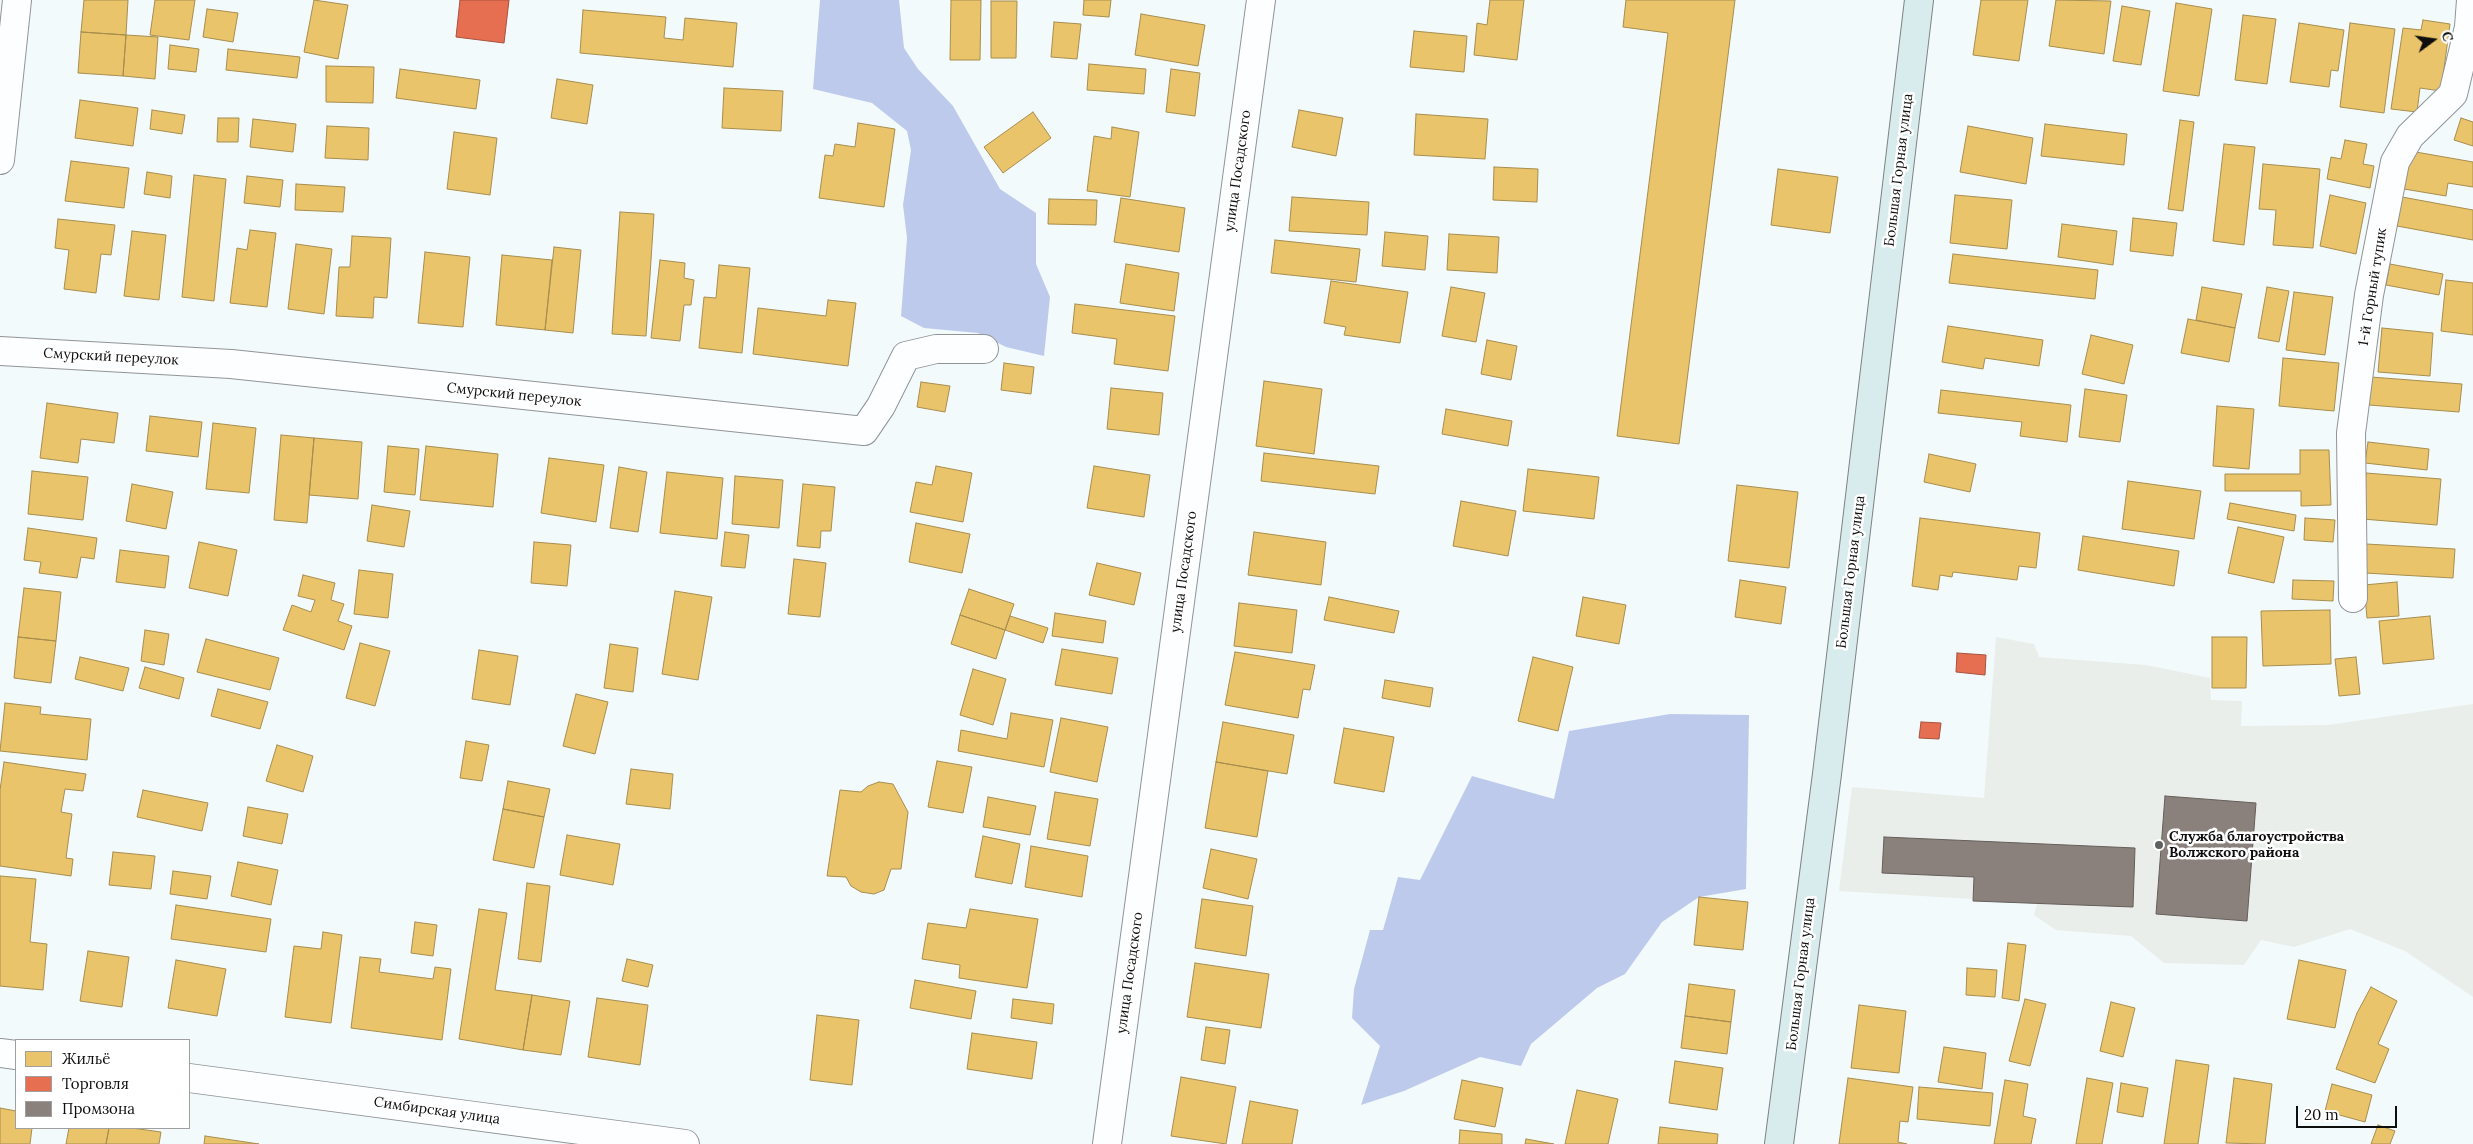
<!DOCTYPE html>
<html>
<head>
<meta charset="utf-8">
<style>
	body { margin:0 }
	#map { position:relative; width:2473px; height:1144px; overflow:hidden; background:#f2fafc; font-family:Lora,serif }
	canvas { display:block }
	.legend { position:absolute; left:15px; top:1039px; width:175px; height:90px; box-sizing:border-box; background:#fff; border:1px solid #9f9f9f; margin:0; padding:6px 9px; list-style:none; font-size:15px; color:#0e0e0e }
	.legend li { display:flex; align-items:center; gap:10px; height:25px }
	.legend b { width:25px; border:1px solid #9f9f9f }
	.north { position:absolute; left:2408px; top:15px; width:50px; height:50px; -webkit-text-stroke:4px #fff; paint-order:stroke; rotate:76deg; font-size:14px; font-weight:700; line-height:20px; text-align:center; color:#0e0e0e }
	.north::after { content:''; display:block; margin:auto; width:18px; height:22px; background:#0e0e0e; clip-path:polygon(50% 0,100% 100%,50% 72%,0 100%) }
	.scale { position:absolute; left:2296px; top:1106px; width:101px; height:22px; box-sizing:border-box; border:2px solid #0e0e0e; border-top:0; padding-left:6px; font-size:15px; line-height:18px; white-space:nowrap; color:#0e0e0e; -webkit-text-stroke:4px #fff; paint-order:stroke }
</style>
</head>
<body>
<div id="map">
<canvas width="2473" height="1144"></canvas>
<ul class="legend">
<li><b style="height:14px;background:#e9c46a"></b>Жильё</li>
<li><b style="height:14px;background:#e76f51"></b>Торговля</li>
<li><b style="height:14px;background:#8a817c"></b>Промзона</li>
</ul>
<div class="north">С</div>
<div class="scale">20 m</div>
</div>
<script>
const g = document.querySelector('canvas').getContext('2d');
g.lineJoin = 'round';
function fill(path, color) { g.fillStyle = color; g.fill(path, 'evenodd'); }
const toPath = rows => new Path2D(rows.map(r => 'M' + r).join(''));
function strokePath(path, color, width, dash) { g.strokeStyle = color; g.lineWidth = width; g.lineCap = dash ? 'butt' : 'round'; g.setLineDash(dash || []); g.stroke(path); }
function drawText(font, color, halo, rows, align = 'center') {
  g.font = font + ' Lora,serif'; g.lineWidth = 5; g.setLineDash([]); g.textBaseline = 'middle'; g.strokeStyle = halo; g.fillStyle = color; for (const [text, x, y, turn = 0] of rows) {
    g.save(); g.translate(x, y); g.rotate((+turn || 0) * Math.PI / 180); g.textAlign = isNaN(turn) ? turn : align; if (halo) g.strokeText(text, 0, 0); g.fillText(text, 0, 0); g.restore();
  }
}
fill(toPath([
	[1996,637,2034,644,2039,657,2146,665,2210,678,2211,700,2242,701,2241,726,2328,725,2473,704,2473,997,2405,951,2350,929,2294,947,2261,940,2244,965,2164,963,2131,936,2056,930,2034,915,2037,903,1839,891,1852,787,1984,798]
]), '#eaeeea');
fill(toPath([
	[820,0,899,0,904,48,918,69,953,106,1000,189,1036,213,1036,264,1050,297,1044,356,1006,347,978,333,924,328,901,316,907,238,903,205,911,150,907,131,872,103,813,89],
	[1670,714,1749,715,1746,889,1699,897,1662,922,1625,974,1597,988,1531,1044,1521,1066,1480,1057,1404,1091,1361,1105,1380,1046,1352,1018,1354,989,1370,930,1383,930,1398,877,1420,880,1472,776,1554,799,1569,731]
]), '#becaec');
const homes = toPath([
	[84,0,128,0,126,35,81,32,84,0],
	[155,0,195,0,189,40,150,35,155,0],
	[314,0,348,5,338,59,304,52,314,0],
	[951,0,981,0,980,60,950,60,951,0],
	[1084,0,1111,0,1109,17,1083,15,1084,0],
	[1490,0,1524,0,1517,60,1474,55,1477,23,1487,25,1490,0],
	[1626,0,1735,0,1679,444,1617,436,1668,33,1623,27,1626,0],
	[1981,0,2028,0,2019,61,1973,55,1981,0],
	[2056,0,2111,1,2104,54,2049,46,2056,0],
	[991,1,1017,1,1016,58,991,58,991,1],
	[2176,3,2212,9,2199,96,2163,91,2176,3],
	[2122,6,2150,11,2141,65,2113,61,2122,6],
	[207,9,238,13,233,42,203,37,207,9],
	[583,10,666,17,664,38,683,40,685,18,737,23,733,67,580,53,583,10],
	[1141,14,1205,25,1198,66,1135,55,1141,14],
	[2243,15,2276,19,2267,84,2235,80,2243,15],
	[2423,20,2450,24,2441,91,2420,88,2417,112,2391,109,2403,28,2421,30,2423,20],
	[1054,22,1081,24,1077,59,1051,57,1054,22],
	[2299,23,2344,30,2338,71,2331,70,2329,87,2290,82,2299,23],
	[2350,23,2395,29,2384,113,2340,107,2350,23],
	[1414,31,1467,36,1464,72,1410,67,1414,31],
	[81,32,126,35,123,76,78,73,81,32],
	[126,35,158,37,155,79,123,76,126,35],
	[170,45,199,49,196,72,168,69,170,45],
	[228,49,300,57,297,78,226,70,228,49],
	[1089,64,1146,69,1144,94,1087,90,1089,64],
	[326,66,374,67,373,103,326,102,326,66],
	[400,69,480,80,476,109,396,98,400,69],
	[1171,69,1200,73,1195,116,1166,112,1171,69],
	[557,79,593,85,587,124,551,118,557,79],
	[724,88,783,91,781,131,722,128,724,88],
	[80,100,138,108,133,146,75,138,80,100],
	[152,110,185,115,182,134,150,129,152,110],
	[1299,110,1343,118,1336,156,1292,147,1299,110],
	[1033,112,1051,138,1003,173,984,147,1033,112],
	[1416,114,1488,119,1485,159,1414,155,1416,114],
	[218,118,239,118,238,142,217,142,218,118],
	[2461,118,2473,122,2473,146,2454,140,2461,118],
	[253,119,296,124,293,152,250,147,253,119],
	[2180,120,2194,122,2183,211,2168,209,2180,120],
	[858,123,895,129,884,207,819,198,825,155,833,156,835,144,855,147,858,123],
	[2045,124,2127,134,2124,165,2041,156,2045,124],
	[327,126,369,128,368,160,325,158,327,126],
	[1968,126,2033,138,2026,184,1960,172,1968,126],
	[1112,127,1139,132,1130,197,1087,191,1094,136,1111,139,1112,127],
	[454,132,497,138,490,195,447,189,454,132],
	[2345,140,2367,144,2363,164,2374,166,2370,188,2327,179,2331,157,2341,159,2345,140],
	[2224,144,2255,147,2244,245,2213,241,2224,144],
	[2410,151,2473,162,2473,187,2448,183,2446,196,2404,189,2410,151],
	[71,161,129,168,124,208,65,201,71,161],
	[2263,164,2320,169,2313,248,2273,245,2276,210,2259,209,2263,164],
	[1494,167,1538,169,1537,202,1493,200,1494,167],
	[1778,169,1838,177,1830,233,1771,225,1778,169],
	[147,172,172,176,170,198,144,194,147,172],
	[194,175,226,179,214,301,182,297,194,175],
	[247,176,283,180,280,207,244,203,247,176],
	[296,184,345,187,343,212,295,210,296,184],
	[1955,195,2012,200,2007,249,1950,243,1955,195],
	[2330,195,2366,203,2356,254,2320,246,2330,195],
	[1292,197,1369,202,1367,235,1289,231,1292,197],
	[2402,197,2473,210,2473,240,2397,226,2402,197],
	[1121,198,1185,208,1179,252,1114,242,1121,198],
	[1049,199,1097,200,1096,225,1048,224,1049,199],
	[620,212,654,214,646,336,612,334,620,212],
	[2133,218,2177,223,2173,256,2130,251,2133,218],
	[58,219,115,225,111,255,101,254,96,293,64,289,69,250,55,248,58,219],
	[2062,224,2117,231,2113,265,2058,257,2062,224],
	[250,230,276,233,267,307,230,303,237,248,247,250,250,230],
	[132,231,166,235,159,300,124,296,132,231],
	[1385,232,1428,236,1425,270,1382,266,1385,232],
	[1449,234,1499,237,1497,273,1447,270,1449,234],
	[352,236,391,238,387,298,374,297,373,318,336,316,339,267,350,267,352,236],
	[1275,240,1360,249,1356,282,1271,273,1275,240],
	[296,244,332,249,324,314,288,309,296,244],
	[554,247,581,250,573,333,545,330,554,247],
	[425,252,470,257,463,327,418,323,425,252],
	[1953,254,2098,270,2095,299,1949,283,1953,254],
	[502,255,552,260,545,330,496,325,502,255],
	[660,260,685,263,684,278,694,280,691,305,684,305,680,341,651,338,660,260],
	[1126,264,1179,273,1174,311,1120,303,1126,264],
	[2390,264,2443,274,2439,295,2386,285,2390,264],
	[719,265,750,268,742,353,699,348,704,297,716,298,719,265],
	[2446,280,2473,283,2473,335,2441,331,2446,280],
	[1331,281,1408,292,1400,343,1344,335,1346,327,1324,323,1331,281],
	[1451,287,1485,293,1476,342,1442,336,1451,287],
	[2202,287,2242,294,2235,328,2196,320,2202,287],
	[2267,287,2289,291,2279,342,2258,338,2267,287],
	[2294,292,2333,297,2325,355,2286,350,2294,292],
	[828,300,856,303,848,366,753,354,758,308,826,316,828,300],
	[1075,304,1175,316,1168,371,1114,364,1117,339,1072,333,1075,304],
	[2188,319,2235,328,2229,362,2181,353,2188,319],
	[1948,326,2043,340,2039,366,1985,358,1983,369,1942,362,1948,326],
	[2382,328,2433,333,2430,376,2378,372,2382,328],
	[2091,335,2133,345,2124,384,2082,374,2091,335],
	[1487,340,1517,346,1511,380,1481,374,1487,340],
	[2283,358,2339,363,2334,411,2279,406,2283,358],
	[1004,363,1034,367,1031,394,1001,390,1004,363],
	[2371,377,2462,384,2459,412,2369,405,2371,377],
	[1264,381,1322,389,1314,454,1256,446,1264,381],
	[921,382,950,386,945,412,917,407,921,382],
	[1111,388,1163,393,1159,435,1107,429,1111,388],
	[2085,389,2127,395,2120,442,2079,437,2085,389],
	[1941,390,2071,405,2067,442,2020,436,2022,422,1938,413,1941,390],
	[47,403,118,413,114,443,81,439,78,463,40,458,47,403],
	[2217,406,2254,409,2249,469,2213,466,2217,406],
	[1446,409,1512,421,1508,446,1442,434,1446,409],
	[150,416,202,422,198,457,146,451,150,416],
	[213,423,256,428,249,493,206,489,213,423],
	[281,435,314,438,307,523,274,520,281,435],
	[314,438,362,442,358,499,309,495,314,438],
	[2368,442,2429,449,2427,470,2365,463,2368,442],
	[388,446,419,449,415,495,384,492,388,446],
	[426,446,498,454,493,507,420,500,426,446],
	[2300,450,2329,450,2331,505,2301,506,2301,491,2225,491,2225,474,2300,474,2300,450],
	[1264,453,1379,466,1375,494,1261,481,1264,453],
	[1929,454,1976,464,1970,492,1924,482,1929,454],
	[549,458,604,465,596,522,541,513,549,458],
	[936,466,972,473,963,522,910,512,916,482,932,485,936,466],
	[1094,466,1150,475,1144,517,1087,508,1094,466],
	[619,467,647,472,638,532,610,528,619,467],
	[1528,469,1599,477,1594,519,1523,511,1528,469],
	[32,471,88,477,83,520,28,514,32,471],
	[667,472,723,478,717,539,660,533,667,472],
	[2366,473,2441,479,2437,525,2362,519,2366,473],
	[735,476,783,480,779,528,732,524,735,476],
	[2128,481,2201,491,2194,539,2122,529,2128,481],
	[132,484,173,492,166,529,126,521,132,484],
	[803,484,835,487,831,531,821,531,820,548,797,546,803,484],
	[1737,485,1798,492,1789,568,1728,561,1737,485],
	[1461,501,1516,511,1508,556,1453,546,1461,501],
	[2230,503,2296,515,2294,531,2227,519,2230,503],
	[372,505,410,511,404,547,367,541,372,505],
	[1920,518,2040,533,2036,568,2019,566,2017,580,1953,572,1952,577,1940,575,1938,590,1912,586,1920,518],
	[2305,518,2335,520,2333,542,2304,540,2305,518],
	[916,523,970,534,962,573,909,562,916,523],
	[2238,527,2284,537,2274,583,2228,573,2238,527],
	[28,528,97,538,94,559,81,557,77,578,39,573,41,562,24,560,28,528],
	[725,532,749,535,745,568,721,566,725,532],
	[1254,532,1326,542,1321,585,1248,575,1254,532],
	[2083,536,2179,551,2174,586,2078,570,2083,536],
	[199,542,237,550,228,596,189,588,199,542],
	[534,542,571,545,567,586,531,583,534,542],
	[2366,544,2455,549,2453,578,2365,573,2366,544],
	[120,550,169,556,165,588,116,582,120,550],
	[794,559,826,563,820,617,788,614,794,559],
	[1097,563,1141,573,1134,605,1089,595,1097,563],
	[359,570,393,574,388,618,354,614,359,570],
	[303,575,335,583,331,600,344,604,338,621,352,626,344,650,283,630,292,605,311,612,315,600,298,596,303,575],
	[1740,580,1786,587,1781,624,1735,617,1740,580],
	[2293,580,2334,581,2333,601,2292,599,2293,580],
	[2397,582,2399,616,2367,618,2364,585,2397,582],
	[24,588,61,592,56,641,18,637,24,588],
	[969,589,1014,604,1005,630,960,615,969,589],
	[675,591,712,597,698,680,662,674,675,591],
	[1329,597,1399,611,1394,633,1324,620,1329,597],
	[1583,597,1626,605,1619,644,1576,636,1583,597],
	[1239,603,1297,610,1292,653,1234,646,1239,603],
	[2330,610,2331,664,2263,666,2261,611,2330,610],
	[1055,613,1106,621,1103,643,1052,636,1055,613],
	[960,615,1005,630,996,659,951,644,960,615],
	[1010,616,1048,628,1043,643,1005,630,1010,616],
	[2430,616,2434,659,2383,664,2379,621,2430,616],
	[145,630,169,634,164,665,141,661,145,630],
	[18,637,56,641,51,683,14,678,18,637],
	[2212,637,2247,637,2246,688,2212,688,2212,637],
	[206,639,279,658,270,690,197,672,206,639],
	[360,643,390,651,375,706,346,698,360,643],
	[610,644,638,648,633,692,604,688,610,644],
	[1062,649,1118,658,1112,694,1055,685,1062,649],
	[479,650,518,656,510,705,472,699,479,650],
	[1235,652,1315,665,1310,690,1303,689,1298,718,1225,705,1235,652],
	[80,657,129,668,123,691,75,679,80,657],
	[1533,657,1573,667,1558,731,1518,721,1533,657],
	[2356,657,2360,694,2339,696,2335,659,2356,657],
	[145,667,184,678,179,699,139,688,145,667],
	[973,669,1006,679,993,725,960,715,973,669],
	[1385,680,1433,688,1430,707,1382,698,1385,680],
	[218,689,268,702,260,729,211,716,218,689],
	[576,694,608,702,595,754,563,746,576,694],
	[5,703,41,707,40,714,91,719,87,760,0,751,5,703],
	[1011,713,1053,720,1044,767,958,751,961,730,1007,739,1011,713],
	[1061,718,1108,727,1097,782,1050,772,1061,718],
	[1223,722,1294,735,1287,774,1216,762,1223,722],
	[1344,728,1394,737,1384,792,1334,783,1344,728],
	[466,741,489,745,482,781,460,778,466,741],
	[277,745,313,756,303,792,266,781,277,745],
	[937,761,972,767,963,813,928,807,937,761],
	[4,762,86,774,83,791,65,789,61,812,72,814,66,858,73,859,71,876,0,866,0,790,4,762],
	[1216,762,1268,771,1257,837,1205,828,1216,762],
	[631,769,673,774,670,809,626,804,631,769],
	[508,781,550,789,544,817,503,809,508,781],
	[879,782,893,784,908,812,901,869,891,869,884,890,874,894,861,892,851,886,846,877,827,876,840,790,861,792,868,786,879,782],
	[143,790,208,803,202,831,137,817,143,790],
	[1055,792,1098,799,1090,846,1047,839,1055,792],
	[988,797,1036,806,1030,835,983,827,988,797],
	[248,807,288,814,282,844,243,836,248,807],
	[503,809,544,817,534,868,493,860,503,809],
	[567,835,620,844,613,885,560,875,567,835],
	[983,836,1020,844,1012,884,975,877,983,836],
	[1031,846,1088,856,1082,897,1025,887,1031,846],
	[1211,849,1257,859,1248,899,1203,888,1211,849],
	[113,852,155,856,151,889,109,885,113,852],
	[238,862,278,870,271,905,231,896,238,862],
	[173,871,211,876,207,899,170,894,173,871],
	[0,876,36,879,30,942,47,944,43,990,0,986,0,876],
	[527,883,550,886,541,962,518,959,527,883],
	[1699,897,1748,902,1743,950,1694,945,1699,897],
	[1202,899,1253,906,1246,956,1195,948,1202,899],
	[176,905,271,919,266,952,171,939,176,905],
	[479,909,507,913,495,990,532,995,523,1050,459,1039,479,909],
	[970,909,1038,919,1027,988,959,978,960,965,922,959,928,923,966,928,970,909],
	[415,922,437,925,433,956,411,953,415,922],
	[323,932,342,935,331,1023,285,1017,294,946,321,949,323,932],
	[2008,943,2026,945,2019,1001,2002,998,2008,943],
	[88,951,129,957,122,1007,80,1001,88,951],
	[360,957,381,959,379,972,433,979,435,967,451,969,442,1040,351,1028,360,957],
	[627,959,653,965,648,987,622,981,627,959],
	[176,960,226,969,217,1016,168,1008,176,960],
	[2299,960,2346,970,2335,1028,2287,1019,2299,960],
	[1195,963,1269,974,1261,1028,1187,1017,1195,963],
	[1967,968,1997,970,1995,997,1966,995,1967,968],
	[915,980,976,991,971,1019,910,1008,915,980],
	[1689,984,1735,990,1731,1022,1685,1016,1689,984],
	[2371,987,2397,1001,2378,1044,2389,1049,2375,1083,2336,1069,2357,1013,2371,987],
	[532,995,570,1001,561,1055,523,1050,532,995],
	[597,998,648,1005,640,1065,588,1057,597,998],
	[1013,999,1054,1004,1052,1024,1011,1018,1013,999],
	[2025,999,2046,1004,2030,1066,2009,1061,2025,999],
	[2111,1002,2135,1008,2123,1057,2100,1051,2111,1002],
	[1859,1005,1906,1011,1899,1073,1851,1068,1859,1005],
	[817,1015,859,1020,852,1085,810,1080,817,1015],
	[1685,1016,1731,1022,1727,1054,1681,1048,1685,1016],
	[1206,1027,1230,1030,1225,1064,1201,1060,1206,1027],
	[972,1033,1037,1042,1032,1079,967,1069,972,1033],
	[1944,1047,1986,1053,1982,1089,1938,1082,1944,1047],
	[2176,1060,2209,1065,2198,1144,2164,1144,2176,1060],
	[1675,1061,1723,1068,1717,1110,1669,1103,1675,1061],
	[1181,1077,1236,1087,1226,1144,1171,1136,1181,1077],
	[1848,1078,1913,1087,1908,1122,1900,1121,1898,1142,1907,1144,1839,1144,1848,1078],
	[2087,1078,2113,1083,2102,1144,2076,1144,2087,1078],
	[2234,1078,2272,1084,2265,1144,2226,1143,2234,1078],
	[1462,1080,1503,1088,1495,1127,1454,1119,1462,1080],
	[2005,1080,2028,1084,2023,1116,2036,1119,2031,1144,1994,1144,2005,1080],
	[2121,1083,2148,1088,2143,1117,2117,1112,2121,1083],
	[2332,1084,2372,1095,2365,1122,2325,1111,2332,1084],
	[1919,1087,1993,1093,1990,1126,1917,1119,1919,1087],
	[1577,1090,1618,1099,1608,1144,1565,1144,1577,1090],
	[1250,1101,1298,1110,1292,1144,1242,1144,1250,1101],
	[0,1108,16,1111,16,1128,32,1128,30,1144,0,1144,0,1108],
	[2378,1125,2395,1131,2390,1144,2371,1144,2378,1125],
	[1660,1127,1718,1134,1717,1144,1658,1144,1660,1127],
	[69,1128,109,1128,106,1144,66,1144,69,1128],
	[109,1128,132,1128,161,1132,159,1144,106,1144,109,1128],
	[1460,1130,1502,1134,1502,1144,1459,1144,1460,1130],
	[205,1136,259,1144,204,1144,205,1136],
	[1526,1139,1554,1144,1525,1144,1526,1139]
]);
fill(homes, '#e9c46a');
strokePath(homes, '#a78d4e', 1);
const shops = toPath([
	[460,0,509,0,504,43,456,37,460,0],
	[1957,653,1986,655,1985,675,1956,672,1957,653],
	[1921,722,1941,723,1939,739,1919,738,1921,722]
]);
fill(shops, '#e76f51');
strokePath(shops, '#a6523d', 1);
const industry = toPath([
	[2165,796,2256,803,2247,921,2156,914,2165,796],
	[1884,837,2135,848,2133,907,1973,901,1974,877,1882,873,1884,837]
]);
fill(industry, '#8a817c');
strokePath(industry, '#655e5b', 1);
const street = toPath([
	[0,160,17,0],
	[0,351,231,364,864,431,881,406,906,356,936,349,984,349],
	[2353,598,2351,433,2369,295,2395,162,2410,136,2453,94,2469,27,2471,0],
	[0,1053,16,1055],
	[189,1078,685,1144],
	[1107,1144,1261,0]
]);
const primary = toPath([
	[1779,1144,1827,774,1919,0]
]);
strokePath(street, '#919495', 30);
strokePath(primary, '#7e8282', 30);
strokePath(street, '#fdfeff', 28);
strokePath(primary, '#d8eced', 28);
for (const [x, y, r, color] of [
	[2159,845,5,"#5e6161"]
]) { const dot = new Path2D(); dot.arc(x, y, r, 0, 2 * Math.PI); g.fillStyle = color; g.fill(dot); strokePath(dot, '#fff', 2); }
drawText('14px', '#0e0e0e', '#fff', [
	["Большая Горная улица",1899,170,-83],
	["улица Посадского",1238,171,-82],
	["1-й Горный тупик",2373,287,-81],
	["Смурский переулок",111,357,3],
	["Смурский переулок",514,395,6],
	["улица Посадского",1184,572,-82],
	["Большая Горная улица",1851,572,-83],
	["улица Посадского",1130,973,-82],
	["Большая Горная улица",1801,974,-83],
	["Симбирская улица",437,1111,8]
]);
drawText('bold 14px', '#0e0e0e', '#fff', [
	["Служба благоустройства",2169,837],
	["Волжского района",2169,853]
], 'left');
</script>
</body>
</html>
